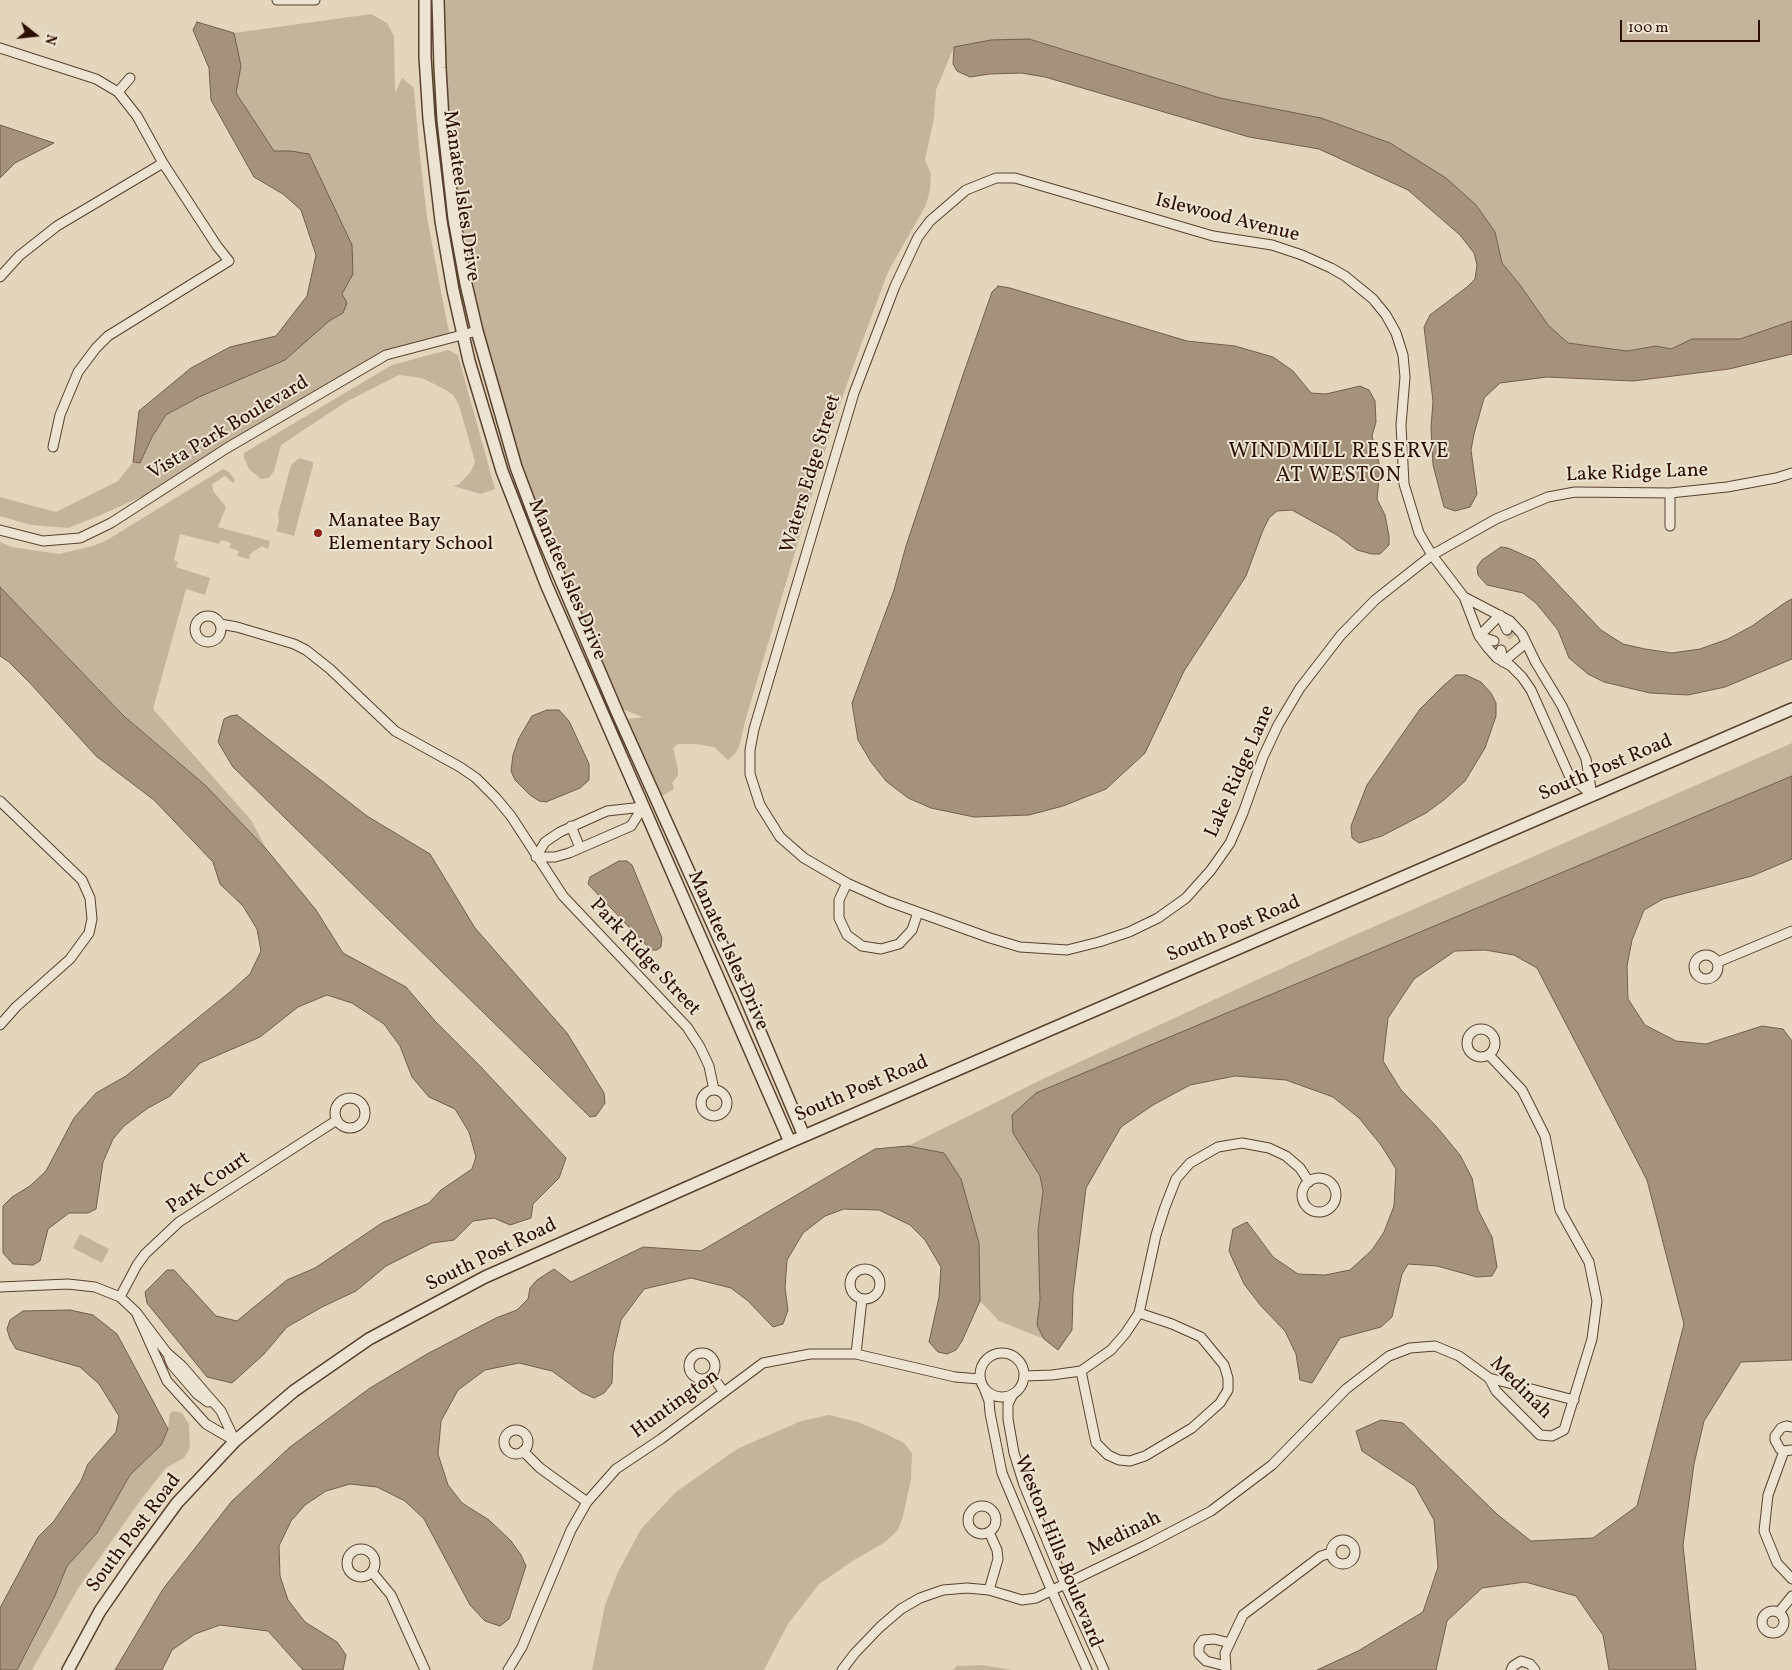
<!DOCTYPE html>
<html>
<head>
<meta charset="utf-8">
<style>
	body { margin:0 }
	#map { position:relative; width:1792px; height:1670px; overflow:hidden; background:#e4d6bc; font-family:Vollkorn,serif }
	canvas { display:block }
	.north { position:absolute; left:10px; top:10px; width:50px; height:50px; -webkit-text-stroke:4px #ede4d3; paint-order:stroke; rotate:106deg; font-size:14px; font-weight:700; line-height:20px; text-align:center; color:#2b0e00 }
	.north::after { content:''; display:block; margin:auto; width:18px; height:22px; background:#2b0e00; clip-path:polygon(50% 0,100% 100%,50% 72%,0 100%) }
	.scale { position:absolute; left:1620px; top:20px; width:140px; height:22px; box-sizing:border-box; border:2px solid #2b0e00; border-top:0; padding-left:6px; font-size:15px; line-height:18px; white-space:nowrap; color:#2b0e00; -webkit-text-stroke:4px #ede4d3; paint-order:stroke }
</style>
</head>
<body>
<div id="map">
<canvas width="1792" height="1670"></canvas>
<div class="north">N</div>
<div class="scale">100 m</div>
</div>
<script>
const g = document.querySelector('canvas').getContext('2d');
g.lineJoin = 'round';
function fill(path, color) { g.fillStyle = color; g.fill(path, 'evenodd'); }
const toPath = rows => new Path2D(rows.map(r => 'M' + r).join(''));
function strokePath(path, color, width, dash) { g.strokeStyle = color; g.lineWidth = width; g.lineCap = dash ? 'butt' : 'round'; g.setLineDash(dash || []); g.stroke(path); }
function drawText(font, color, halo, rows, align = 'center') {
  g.font = font + ' Vollkorn,serif'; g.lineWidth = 4; g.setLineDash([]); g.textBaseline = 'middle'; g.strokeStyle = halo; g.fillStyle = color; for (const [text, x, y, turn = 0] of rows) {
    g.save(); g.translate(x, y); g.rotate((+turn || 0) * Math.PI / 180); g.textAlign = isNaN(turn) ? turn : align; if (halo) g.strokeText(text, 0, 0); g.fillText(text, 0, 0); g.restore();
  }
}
fill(toPath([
	[438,0,1792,0,1792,321,1740,339,1692,339,1671,349,1656,346,1627,351,1568,343,1548,325,1520,285,1502,263,1495,232,1321,118,1220,98,1030,39,954,47,936,90,934,118,925,160,931,174,930,190,926,205,888,272,862,342,834,421,746,718,739,747,735,754,728,760,714,747,695,744,678,744,673,748,678,769,678,775,674,781,672,783,674,789,657,799,648,778,628,719,643,717,616,707,516,467,454,219],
	[371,14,387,23,394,36,395,93,402,78,413,87,414,90,419,147,427,217,447,323,451,338,386,355,172,483,101,515,68,528,31,525,0,516,0,497,56,512,118,481,133,462,140,463,152,437,166,416,343,313,342,294,353,274,291,151,274,151,236,93,241,66,234,33],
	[448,350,458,355,495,489,481,494,453,486,458,485,464,479,471,471,475,462,459,405,453,395,444,389,422,378,399,375,346,402,281,445,274,471,269,478,261,479,249,469,244,458,244,453,392,365],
	[299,458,313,462,313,465,294,536,276,531,279,522,278,514,291,465],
	[223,469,229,472,235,480,233,483,225,476,212,484,213,491,226,507,218,527,270,541,268,549,262,546,250,554,249,559,237,556,239,551,230,548,231,543,221,540,219,544,180,534,174,560,178,562,176,567,210,578,205,595,186,589,153,709,251,820,267,850,205,785,125,716,0,587,0,542,12,547,59,554,93,546,107,540],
	[1792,743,1792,776,1036,1093,1029,1157,1040,1176,1043,1191,1038,1230,1040,1300,1037,1324,1044,1339,999,1321,980,1301,979,1243,944,1153,908,1146,1047,1077,1341,941],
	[80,1234,109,1249,102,1263,73,1248],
	[174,1411,182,1413,189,1424,190,1448,184,1458,166,1468,140,1501,79,1587,32,1670,17,1670,54,1598,67,1566,97,1533,130,1475,161,1445,168,1429,170,1413],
	[829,1415,858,1422,884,1433,904,1443,912,1453,911,1479,903,1516,898,1530,884,1543,854,1560,819,1584,788,1624,764,1670,592,1670,605,1605,618,1572,641,1529,676,1492,737,1449,801,1421],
	[982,1665,1012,1670,953,1670,957,1666]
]), '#c5b49c');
const water = toPath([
	[197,22,234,33,241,66,236,93,274,151,291,151,309,154,352,245,353,274,342,294,347,303,343,313,329,321,285,360,199,397,166,415,152,437,140,463,133,462,139,411,191,368,230,347,276,336,307,296,316,255,301,210,283,194,254,177,211,100,209,68,193,30,197,22],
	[1029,39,1220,98,1321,118,1390,143,1446,178,1476,205,1495,232,1502,263,1520,285,1548,325,1568,343,1627,351,1656,346,1671,349,1692,339,1740,339,1792,321,1792,354,1729,369,1633,381,1547,377,1500,383,1484,398,1474,434,1471,450,1477,494,1470,507,1455,511,1444,507,1433,465,1431,428,1433,401,1424,327,1430,315,1467,287,1475,279,1477,265,1474,253,1460,235,1408,190,1319,149,1249,137,1045,77,1021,73,989,74,970,77,957,71,953,64,954,47,991,40,1029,39],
	[0,125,54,143,15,163,0,178,0,125],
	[998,286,1010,288,1187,341,1235,346,1273,357,1293,371,1311,393,1326,394,1360,386,1369,390,1375,401,1376,422,1372,436,1380,467,1377,499,1385,515,1389,536,1389,545,1380,554,1372,554,1357,550,1337,535,1292,510,1277,511,1269,518,1263,530,1246,576,1184,671,1145,753,1106,789,1063,806,1029,815,974,817,931,808,908,798,886,781,871,762,858,740,852,703,894,590,906,546,963,375,992,292,998,286],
	[1501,547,1508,548,1535,560,1601,630,1623,644,1645,649,1672,653,1700,649,1728,639,1752,626,1786,602,1792,599,1792,659,1725,687,1688,695,1650,693,1604,682,1588,674,1569,658,1558,630,1536,603,1523,593,1487,585,1478,575,1477,567,1482,560,1501,547],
	[0,587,124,716,205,785,267,850,316,910,343,953,406,987,435,1021,480,1066,566,1158,559,1178,533,1204,531,1218,510,1225,494,1218,473,1221,454,1240,432,1243,386,1266,356,1291,322,1307,287,1327,264,1354,232,1383,207,1377,147,1303,145,1292,167,1270,174,1270,216,1316,237,1321,287,1280,315,1268,382,1223,429,1203,441,1190,472,1169,476,1157,469,1132,455,1109,429,1097,412,1077,400,1046,384,1024,352,1003,327,995,298,1007,260,1037,200,1063,170,1096,148,1108,124,1126,113,1139,103,1162,96,1209,88,1213,69,1213,48,1229,40,1261,33,1265,13,1264,3,1253,3,1206,12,1197,30,1186,46,1171,74,1118,96,1093,126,1076,230,992,250,974,261,951,257,929,243,906,220,884,213,862,154,800,96,756,30,683,9,662,0,656,0,587],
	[1456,675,1466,675,1481,682,1491,693,1496,703,1496,716,1485,748,1465,781,1445,799,1426,813,1382,836,1359,843,1352,838,1351,826,1367,785,1420,709,1443,686,1456,675],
	[547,710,559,710,569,721,589,764,589,780,580,788,546,802,539,801,530,795,515,780,511,771,513,755,519,738,532,716,547,710],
	[237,715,367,816,430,854,475,928,567,1033,604,1093,605,1103,596,1116,590,1117,233,767,218,742,224,719,230,716,237,715],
	[1792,776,1792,859,1752,876,1663,899,1644,910,1632,940,1627,966,1628,999,1645,1025,1676,1041,1706,1044,1762,1026,1783,1029,1792,1041,1792,1360,1741,1362,1704,1421,1694,1464,1683,1545,1696,1670,1609,1670,1603,1635,1576,1596,1525,1582,1482,1588,1447,1621,1436,1670,1317,1670,1358,1651,1423,1612,1438,1567,1434,1520,1415,1486,1362,1451,1356,1431,1381,1420,1403,1423,1498,1515,1531,1541,1593,1538,1637,1506,1684,1324,1647,1180,1537,968,1514,955,1485,950,1455,951,1414,979,1388,1018,1383,1061,1401,1090,1436,1126,1460,1155,1472,1178,1478,1210,1492,1237,1497,1267,1492,1276,1477,1277,1437,1266,1408,1264,1402,1274,1392,1317,1381,1327,1340,1338,1312,1383,1300,1380,1296,1354,1285,1331,1261,1306,1244,1284,1229,1251,1233,1229,1247,1222,1273,1257,1298,1274,1325,1275,1350,1270,1372,1250,1384,1232,1394,1206,1396,1169,1381,1145,1359,1118,1333,1097,1286,1080,1235,1076,1190,1085,1153,1105,1121,1127,1086,1188,1073,1294,1072,1330,1058,1350,1044,1339,1037,1325,1040,1300,1038,1230,1043,1191,1040,1176,1013,1133,1012,1115,1036,1093,1792,776],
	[619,861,627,861,632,865,662,938,661,947,657,950,651,950,588,884,590,877,619,861],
	[908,1146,944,1153,961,1179,979,1243,980,1301,962,1341,956,1350,947,1354,938,1352,929,1342,939,1297,941,1267,925,1240,910,1225,879,1210,844,1209,825,1216,803,1233,787,1260,785,1288,788,1310,783,1324,773,1327,748,1301,731,1288,691,1278,644,1289,621,1320,613,1355,612,1383,604,1393,594,1398,581,1392,552,1371,519,1363,485,1370,458,1390,441,1421,438,1454,448,1485,462,1503,489,1520,511,1541,521,1555,526,1566,509,1619,500,1626,485,1621,470,1605,424,1519,405,1501,377,1487,350,1484,326,1491,305,1505,291,1521,279,1546,280,1576,288,1600,305,1622,337,1642,346,1655,343,1670,303,1670,268,1631,220,1625,195,1634,172,1650,162,1670,115,1670,163,1589,232,1501,290,1447,370,1388,427,1354,496,1318,517,1310,528,1299,530,1288,537,1280,554,1269,571,1282,643,1247,701,1251,875,1149,908,1146],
	[70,1310,93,1315,117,1334,168,1429,161,1445,130,1475,97,1533,67,1566,54,1598,17,1670,0,1670,0,1608,38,1537,54,1521,81,1481,88,1464,116,1432,119,1416,99,1384,80,1367,16,1349,10,1339,7,1329,10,1320,23,1311,70,1310]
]);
fill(water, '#a5927c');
strokePath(water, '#745d4a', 1);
strokePath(toPath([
	[1507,630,1514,638]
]), '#c8b8a0', 9, [9, 4.5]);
const minor = toPath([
	[277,0,315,0],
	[0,48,96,79,118,92,137,116,163,163,217,246,229,261,108,336,96,348,78,372,60,415,53,447],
	[118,92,130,78],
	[0,277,19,256,57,226,163,163],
	[1670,526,1670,493],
	[0,530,43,541,80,538,111,523,227,448,386,355,477,331],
	[1464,597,1510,621,1522,634,1536,663,1562,706,1586,759,1592,795,1569,775,1531,690,1522,677,1511,666,1497,658,1488,648,1479,636,1464,597,1432,555,1419,533,1404,484,1401,425,1405,377,1403,355,1396,333,1386,315,1373,299,1345,276,1331,268,1302,255,1272,245,1213,236,1015,178,996,178,966,190,930,221,918,237,895,286,854,393,754,729,750,750,750,774,760,805,780,837,804,858,847,883,887,901,990,938,1020,947,1067,950,1099,942,1129,932,1158,918,1186,898,1211,870,1230,843,1243,813,1263,757,1278,725,1300,688,1341,635,1375,600,1432,555,1496,519,1548,497,1575,492,1670,493,1727,487,1776,478,1792,473],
	'195 629a13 13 0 1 1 26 0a13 13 0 1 1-26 0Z',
	[220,624,237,627,294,644,306,650,330,669,395,731,460,767,476,778,496,798,511,816,563,896,687,1027,700,1047,709,1066,714,1090],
	[1494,641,1479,636,1500,615,1507,630],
	[1501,650,1503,662,1526,643],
	[0,801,82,880,90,898,92,919,89,933,70,959,16,1007,0,1025],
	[643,807,631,826,569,853,555,857,536,857,545,842,560,832,607,811,643,807],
	[571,826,580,848],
	[847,883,839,900,839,918,847,935,862,946,881,949,899,944,912,930,918,912],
	'1694 967a12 12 0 1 1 24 0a12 12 0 1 1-24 0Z',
	[1718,962,1792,931],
	'1467 1043a14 14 0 1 1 28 0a14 14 0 1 1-28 0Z',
	'701 1103a13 13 0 1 1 26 0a13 13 0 1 1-26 0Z',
	'335 1113a15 15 0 1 1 30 0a15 15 0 1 1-30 0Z',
	'1302 1195a17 17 0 1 1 34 0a17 17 0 1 1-34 0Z',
	'850 1284a15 15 0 1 1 30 0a15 15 0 1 1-30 0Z',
	[0,1287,68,1284,95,1287,120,1297,136,1312,167,1353,182,1366,221,1411,235,1441,206,1424,167,1381,136,1312],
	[120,1297,137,1265,145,1254,179,1222,337,1120],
	'689 1366a13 13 0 1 1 26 0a13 13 0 1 1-26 0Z',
	'980 1375a22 22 0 1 1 44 0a22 22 0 1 1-44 0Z',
	[856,1354,862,1299],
	[169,1358,172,1365,197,1394,208,1402],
	[1081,1371,1096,1443,1108,1455,1119,1460,1130,1461,1145,1456,1192,1428,1220,1403,1228,1390,1228,1378,1224,1365,1201,1337,1172,1324,1139,1313],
	[712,1376,724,1392],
	[1025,1376,1052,1375,1081,1371,1111,1350,1125,1334,1139,1313,1156,1235,1165,1207,1176,1179,1190,1163,1218,1147,1242,1143,1269,1148,1286,1156,1300,1168,1309,1182],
	[1489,1378,1574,1400],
	[984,1388,989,1401,990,1413,1002,1473,1051,1589,1087,1670],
	[1013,1394,1008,1404,1008,1419,1014,1453,1024,1485,1065,1584,1104,1670],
	[1792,1427,1786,1426,1781,1428,1775,1436,1775,1440,1780,1449,1784,1451,1792,1450],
	'504 1442a12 12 0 1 1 24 0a12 12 0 1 1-24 0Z',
	[523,1451,540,1468,587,1502],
	[1784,1451,1768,1495,1764,1531,1777,1563,1792,1579],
	'968 1520a14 14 0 1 1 28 0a14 14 0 1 1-28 0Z',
	[989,1532,997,1550,998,1559,989,1590],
	'1331 1552a12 12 0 1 1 24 0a12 12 0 1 1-24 0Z',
	'347 1563a14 14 0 1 1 28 0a14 14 0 1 1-28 0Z',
	[372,1572,391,1595,425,1670],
	'1762 1622a11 11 0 1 1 22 0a11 11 0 1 1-22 0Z',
	[1779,1612,1792,1596],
	[1226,1666,1206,1661,1199,1654,1199,1646,1203,1640,1214,1639,1230,1643],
	[508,1670,522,1647,571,1530,587,1502,616,1469,661,1439,763,1363,810,1354,856,1354,955,1377,980,1379],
	[842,1670,855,1653,880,1627,901,1609,920,1598,943,1590,967,1588,989,1590,1022,1600,1036,1598,1146,1545,1211,1511,1272,1465,1346,1389,1389,1356,1410,1348,1435,1346,1459,1356,1489,1378,1496,1391,1540,1435,1552,1436,1564,1430,1592,1339,1597,1301,1589,1262,1560,1210,1545,1136,1522,1090,1489,1055],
	[1226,1670,1225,1653,1243,1615,1321,1556,1331,1553],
	[1511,1670,1513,1666,1521,1661,1530,1664,1535,1670]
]);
const tertiary = toPath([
	[425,0,425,57,429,119,441,221,453,290,469,361,502,471,546,584,790,1142],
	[438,0,440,68,443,120,454,219,466,284,477,331,516,467,540,531,617,712,744,994,804,1136],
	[68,1670,100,1611,136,1559,177,1503,235,1441,294,1391,369,1339,485,1277,790,1142,1792,709]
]);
strokePath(minor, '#59402f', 11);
strokePath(tertiary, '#59402f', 14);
strokePath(minor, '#ede4d3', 9);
strokePath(tertiary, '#ede4d3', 11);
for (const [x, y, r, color] of [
	[318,533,5,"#8f2418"]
]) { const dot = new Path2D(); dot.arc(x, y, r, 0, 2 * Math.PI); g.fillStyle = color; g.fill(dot); strokePath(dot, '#ede4d3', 2); }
drawText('20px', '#2b0e00', '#ede4d3', [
	["Manatee Isles Drive",460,196,82],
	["Islewood Avenue",1227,219,14],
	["Vista Park Boulevard",229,429,-31],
	["Waters Edge Street",812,474,-73],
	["Lake Ridge Lane",1637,474,-2],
	["Manatee Isles Drive",566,580,67],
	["South Post Road",1606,769,-23],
	["Lake Ridge Lane",1241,772,-66],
	["South Post Road",1234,930,-23],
	["Manatee Isles Drive",727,951,66],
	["Park Ridge Street",644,958,47],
	["South Post Road",862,1090,-23],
	["Park Court",209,1184,-34],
	["South Post Road",492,1256,-26],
	["Medinah",1520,1389,45],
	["Huntington",676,1405,-36],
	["South Post Road",135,1534,-53],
	["Medinah",1125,1535,-26],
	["Weston Hills Boulevard",1057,1552,68]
]);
drawText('20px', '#2b0e00', '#ede4d3', [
	["Manatee Bay",328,522],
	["Elementary School",328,545]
], 'left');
g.letterSpacing = '1px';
drawText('21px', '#2b0e00', '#ede4d3', [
	["WINDMILL RESERVE",1339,453],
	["AT WESTON",1339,477]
]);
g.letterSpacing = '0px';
</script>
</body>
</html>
